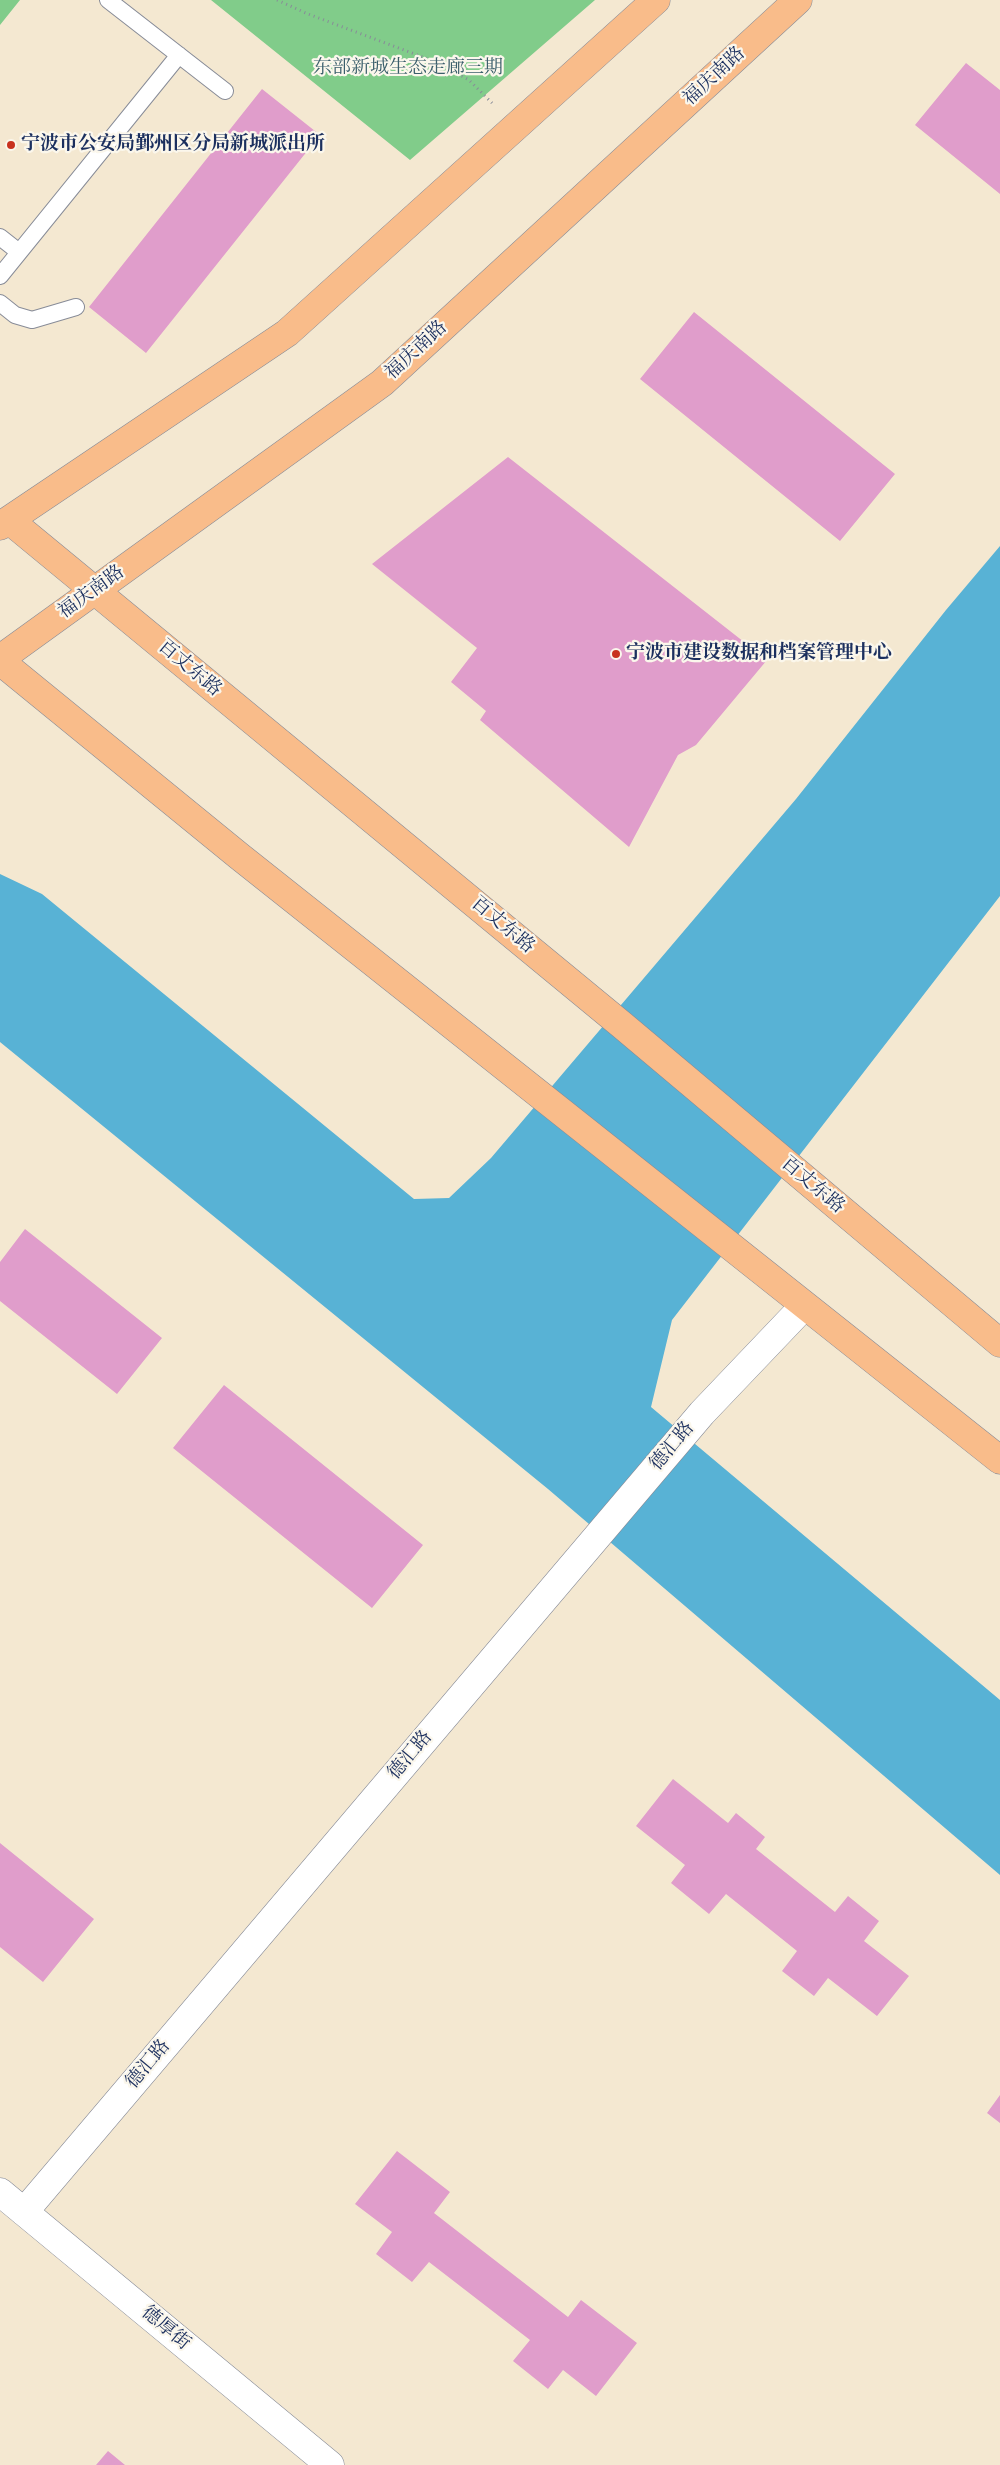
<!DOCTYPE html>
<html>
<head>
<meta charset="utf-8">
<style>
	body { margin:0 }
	canvas { display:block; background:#f4e8d1 }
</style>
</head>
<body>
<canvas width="1000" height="2465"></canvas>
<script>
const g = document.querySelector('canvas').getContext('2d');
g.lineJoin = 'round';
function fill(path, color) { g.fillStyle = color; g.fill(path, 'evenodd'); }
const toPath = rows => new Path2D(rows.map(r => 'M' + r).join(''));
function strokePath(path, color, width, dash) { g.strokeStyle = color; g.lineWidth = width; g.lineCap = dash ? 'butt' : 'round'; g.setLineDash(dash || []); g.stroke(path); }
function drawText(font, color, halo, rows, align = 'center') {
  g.font = font + ' "IM FELL English","Noto Serif SC",serif'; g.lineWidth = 4.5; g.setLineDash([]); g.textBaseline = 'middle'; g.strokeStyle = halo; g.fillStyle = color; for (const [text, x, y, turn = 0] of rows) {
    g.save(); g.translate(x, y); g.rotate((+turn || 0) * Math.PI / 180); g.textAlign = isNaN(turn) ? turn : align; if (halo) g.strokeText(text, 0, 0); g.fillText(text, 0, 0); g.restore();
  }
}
fill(toPath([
	[0,0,20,0,0,25],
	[211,0,595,0,410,160]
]), '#81cc8a');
fill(toPath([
	[1000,546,1000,896,672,1320,651,1407,1000,1700,1000,1875,548,1489,0,1042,0,874,42,894,414,1199,449,1198,491,1158,796,799,946,610]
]), '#58b2d5');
fill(toPath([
	[966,63,1000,90,1000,194,915,125],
	[262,89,320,135,146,353,89,307],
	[694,312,895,474,840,541,640,379],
	[508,457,767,660,696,745,678,755,629,847,480,720,486,711,451,682,477,648,372,564],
	[25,1229,162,1338,117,1394,0,1301,0,1262],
	[224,1385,423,1545,372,1608,173,1448],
	[673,1779,728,1823,736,1813,765,1837,756,1849,835,1912,848,1896,879,1921,864,1941,909,1976,877,2016,828,1978,814,1996,782,1971,797,1951,726,1894,709,1914,671,1883,685,1865,636,1826],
	[0,1843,94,1919,43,1982,0,1947],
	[1000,2095,1000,2123,987,2113],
	[397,2151,450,2192,434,2213,568,2317,581,2300,637,2343,596,2396,563,2370,548,2389,513,2361,530,2340,429,2262,412,2282,376,2254,392,2232,355,2204],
	[108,2451,125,2465,96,2465]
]), '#e09dcb');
const service = toPath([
	[108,0,225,91],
	[0,237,19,252],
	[0,276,179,55],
	[0,303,15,315,32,320,76,307]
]);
const tertiary = toPath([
	[0,2192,330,2465],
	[24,2212,702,1413,804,1306]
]);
const primary = toPath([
	[9,520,622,1025,1000,1343],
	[0,526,287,333,656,0],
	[0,659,382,383,798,0],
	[0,661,239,856,1000,1460]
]);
strokePath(service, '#888c98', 18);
strokePath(tertiary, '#888c98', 29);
strokePath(primary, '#888c98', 29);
strokePath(toPath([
	[277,0,308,14,436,62,469,80,492,103]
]), '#888c98', 3, [1, 4]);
strokePath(service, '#fff', 16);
strokePath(tertiary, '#fff', 28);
strokePath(primary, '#f9bc8a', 28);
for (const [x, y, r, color] of [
	[11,145,5,"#c8321e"],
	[616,654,5,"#c8321e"]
]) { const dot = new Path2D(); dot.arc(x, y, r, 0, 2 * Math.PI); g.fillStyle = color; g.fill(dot); strokePath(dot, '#fbf7ec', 2); }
drawText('19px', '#3a5e6b', '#fbf7ec', [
	["东部新城生态走廊三期",408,69]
]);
drawText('19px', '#1b2f5e', '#fbf7ec', [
	["福庆南路",715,77,-43],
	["福庆南路",417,351,-43],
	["福庆南路",92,593,-36],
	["百丈东路",189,669,40],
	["百丈东路",502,926,40],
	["百丈东路",812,1186,40],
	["德汇路",673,1447,-50],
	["德汇路",411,1756,-50],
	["德汇路",149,2065,-50],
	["德厚街",165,2329,40]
]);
drawText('bold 19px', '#1b2f5e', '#fbf7ec', [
	["宁波市公安局鄞州区分局新城派出所",21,145],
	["宁波市建设数据和档案管理中心",626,654]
], 'left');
</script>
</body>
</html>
